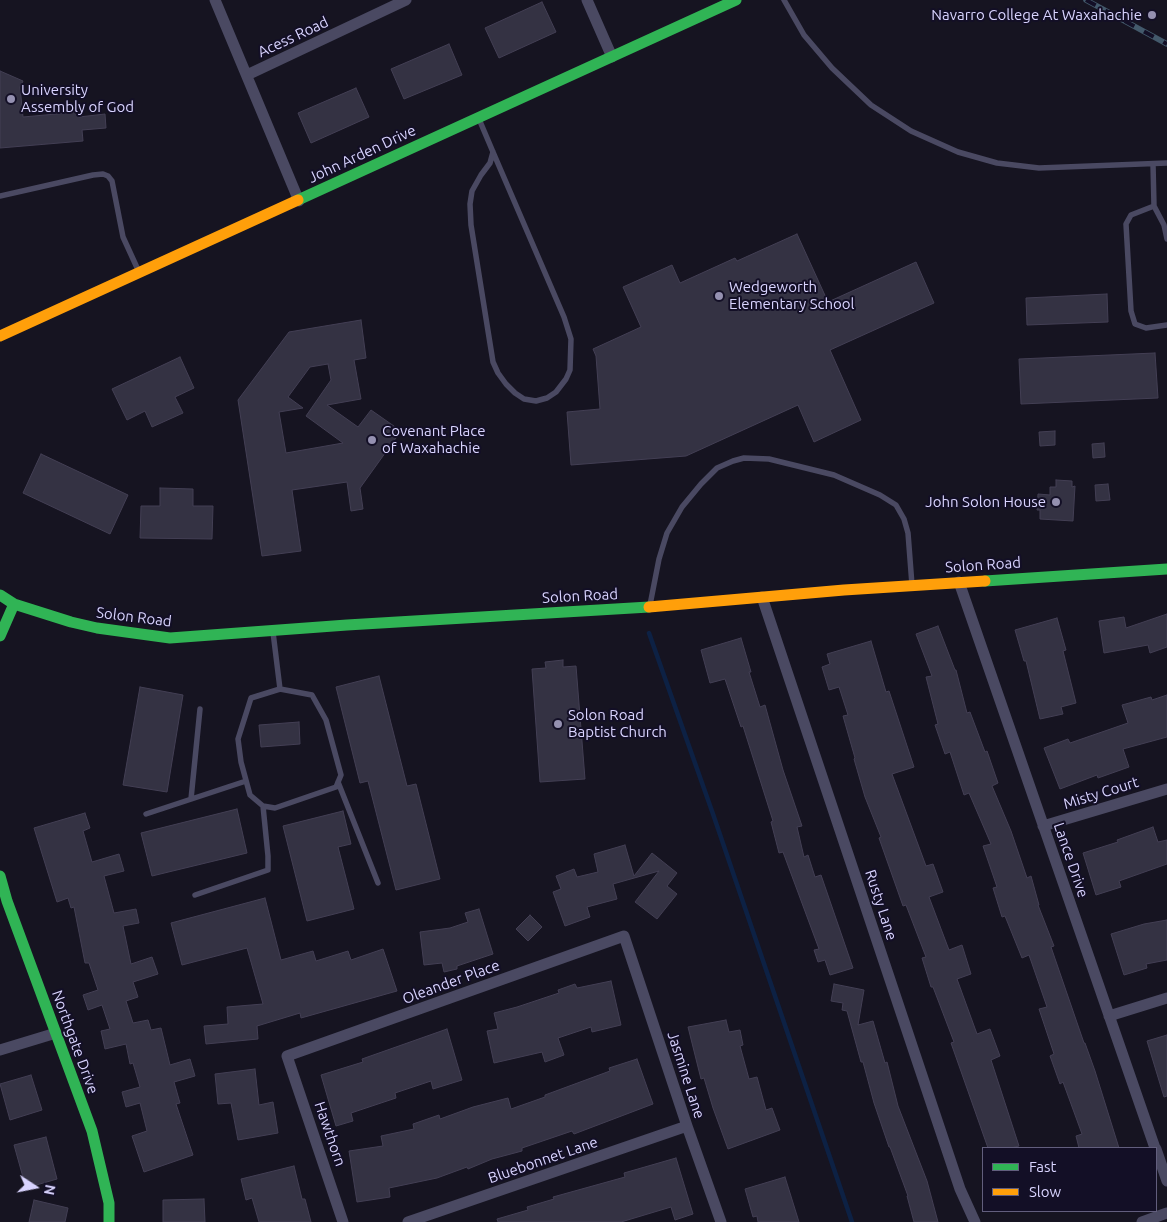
<!DOCTYPE html>
<html>
<head>
<meta charset="utf-8">
<style>
	body { margin:0 }
	#map { position:relative; width:1167px; height:1222px; overflow:hidden; background:#161421; font-family:Ubuntu,sans-serif }
	canvas { display:block }
	.legend { position:absolute; left:982px; top:1147px; width:175px; height:65px; box-sizing:border-box; background:#130f26; border:1px solid #625e7d; margin:0; padding:6px 9px; list-style:none; font-size:15px; color:#d9d4ff }
	.legend li { display:flex; align-items:center; gap:10px; height:25px }
	.legend b { width:25px; border:1px solid #625e7d }
	.north { position:absolute; left:10px; top:1162px; width:50px; height:50px; -webkit-text-stroke:4px #130f26; paint-order:stroke; rotate:101deg; font-size:14px; font-weight:700; line-height:20px; text-align:center; color:#d9d4ff }
	.north::after { content:''; display:block; margin:auto; width:18px; height:22px; background:#d9d4ff; clip-path:polygon(50% 0,100% 100%,50% 72%,0 100%) }
</style>
</head>
<body>
<div id="map">
<canvas width="1167" height="1222"></canvas>
<ul class="legend">
<li><b style="height:6px;background:#30b455"></b>Fast</li>
<li><b style="height:6px;background:#ff9f0a"></b>Slow</li>
</ul>
<div class="north">N</div>
</div>
<script>
const g = document.querySelector('canvas').getContext('2d');
g.lineJoin = 'round';
const toPath = rows => new Path2D(rows.map(r => 'M' + r).join(''));
function strokePath(path, color, width, dash) { g.strokeStyle = color; g.lineWidth = width; g.lineCap = dash ? 'butt' : 'round'; g.setLineDash(dash || []); g.stroke(path); }
function fill(path, color) { g.fillStyle = color; g.fill(path, 'evenodd'); }
function drawText(font, color, halo, rows, align = 'center') {
  g.font = font + ' Ubuntu,sans-serif'; g.lineWidth = 4; g.setLineDash([]); g.textBaseline = 'middle'; g.strokeStyle = halo; g.fillStyle = color; for (const [text, x, y, turn = 0] of rows) {
    g.save(); g.translate(x, y); g.rotate((+turn || 0) * Math.PI / 180); g.textAlign = isNaN(turn) ? turn : align; if (halo) g.strokeText(text, 0, 0); g.fillText(text, 0, 0); g.restore();
  }
}
strokePath(toPath([
	[649,633,713,814,852,1222]
]), '#0d2144', 4.5);
const building = toPath([
	[542,2,556,32,499,58,485,28,542,2],
	[449,44,462,75,404,99,391,69,449,44],
	[0,71,23,81,20,87,23,117,78,112,79,117,105,114,106,128,82,130,83,141,0,148,0,71],
	[356,88,369,117,311,143,298,113,356,88],
	[797,234,828,302,916,262,934,303,830,350,861,420,814,442,798,405,686,456,571,465,567,412,600,409,596,356,593,349,641,327,623,287,672,265,680,283,735,258,737,261,797,234],
	[1107,294,1108,322,1027,325,1026,298,1107,294],
	[361,320,366,358,354,360,361,399,327,405,358,427,371,410,401,431,360,488,363,509,351,511,347,482,292,490,301,551,262,556,238,400,289,332,361,320],
	[328,364,331,380,306,416,343,443,286,453,279,412,303,408,288,397,310,367,328,364],
	[1155,353,1158,398,1021,404,1019,359,1155,353],
	[180,357,194,388,175,397,183,413,152,427,145,411,127,420,112,389,180,357],
	[1055,431,1055,445,1040,446,1039,432,1055,431],
	[1104,443,1105,457,1093,458,1092,444,1104,443],
	[41,454,128,495,110,534,23,493,41,454],
	[1056,480,1072,481,1072,487,1075,486,1073,521,1040,519,1040,510,1037,510,1038,494,1050,495,1050,487,1056,487,1056,480],
	[1108,484,1110,500,1096,501,1095,485,1108,484],
	[160,488,193,489,193,506,213,506,212,539,140,538,141,506,160,506,160,488],
	[1167,614,1167,647,1150,653,1148,645,1104,653,1099,621,1124,617,1126,628,1167,614],
	[1057,618,1066,650,1063,651,1076,703,1061,707,1063,714,1040,719,1026,661,1024,661,1015,630,1057,618],
	[938,626,955,670,956,670,967,713,970,712,985,752,987,751,998,783,992,786,1011,831,1027,878,1031,876,1039,905,1038,905,1054,946,1051,947,1084,1043,1085,1043,1095,1071,1119,1148,1079,1148,1076,1136,1082,1134,1063,1082,1060,1084,1050,1056,1054,1054,1039,1009,1047,1007,1029,955,1022,958,1005,916,1002,917,993,888,997,887,983,846,991,844,969,793,964,795,950,752,945,754,935,725,938,724,926,677,932,676,916,634,938,626],
	[741,638,751,672,749,672,760,707,765,705,783,770,802,826,797,827,804,857,808,855,815,877,821,875,853,968,830,975,825,960,818,962,814,950,819,949,783,852,779,853,771,822,773,821,743,726,741,727,725,679,710,683,701,650,741,638],
	[871,641,886,692,889,691,914,767,892,774,926,866,933,864,943,892,929,897,949,950,962,945,971,974,957,979,977,1034,990,1029,1000,1056,991,1060,1019,1146,1011,1148,988,1148,951,1043,954,1042,933,987,931,987,922,958,926,957,906,905,903,906,879,838,881,837,865,797,854,759,855,758,843,716,848,715,839,687,829,690,822,667,830,664,827,654,871,641],
	[563,660,563,667,576,666,585,779,540,782,532,669,546,668,545,662,563,660],
	[379,676,407,786,416,784,440,879,396,890,368,781,360,783,336,687,379,676],
	[140,687,183,695,167,792,123,785,140,687],
	[1167,695,1167,737,1123,749,1129,767,1098,778,1097,775,1060,789,1044,748,1068,739,1070,743,1128,723,1122,705,1151,697,1152,700,1167,695],
	[299,722,300,744,261,747,259,725,299,722],
	[237,809,247,853,152,876,141,833,237,809],
	[343,811,351,844,338,847,354,909,307,921,283,826,343,811],
	[85,813,90,828,83,831,92,862,119,854,124,871,104,876,114,913,136,909,139,923,123,926,131,964,152,957,158,974,133,982,138,997,126,1001,133,1023,148,1020,151,1030,161,1028,170,1065,190,1059,195,1076,174,1082,180,1103,176,1104,193,1155,144,1172,132,1136,147,1131,140,1103,126,1107,122,1092,140,1087,133,1063,130,1064,126,1044,105,1049,101,1031,110,1029,102,1005,88,1010,83,995,98,990,89,963,85,963,74,907,71,908,68,898,57,902,34,828,85,813],
	[1153,827,1158,842,1167,840,1167,864,1119,881,1121,887,1096,895,1083,853,1118,842,1117,840,1153,827],
	[625,845,634,876,652,853,677,873,667,886,677,894,657,919,635,902,659,871,613,884,617,899,587,907,590,917,565,926,553,892,561,889,556,876,574,869,577,877,598,872,594,854,625,845],
	[265,898,281,960,313,951,316,961,348,951,351,960,383,949,397,991,301,1018,300,1013,257,1026,258,1039,206,1044,204,1026,228,1024,227,1007,263,1004,247,948,182,965,171,923,265,898],
	[479,909,493,954,457,966,457,969,444,972,442,963,424,965,420,932,450,928,468,922,465,913,479,909],
	[530,915,542,927,528,941,516,929,530,915],
	[1167,920,1167,960,1146,964,1147,968,1124,975,1111,934,1144,924,1167,920],
	[611,981,621,1025,592,1032,591,1027,558,1038,564,1055,545,1062,542,1052,494,1063,487,1031,498,1029,494,1013,517,1007,559,993,558,990,575,984,577,988,611,981],
	[834,984,864,990,858,1025,873,1021,885,1063,887,1062,898,1106,927,1181,938,1222,914,1222,907,1196,908,1196,890,1147,889,1147,874,1103,863,1062,861,1062,847,1011,842,1010,843,1003,831,1001,834,984],
	[726,1020,729,1032,740,1030,743,1045,740,1046,749,1079,757,1077,766,1110,772,1108,780,1130,728,1149,713,1108,704,1078,701,1079,688,1027,726,1020],
	[447,1029,462,1080,433,1089,431,1081,395,1093,396,1098,351,1113,353,1121,336,1126,321,1075,363,1062,362,1059,447,1029],
	[1167,1035,1167,1096,1164,1097,1147,1041,1167,1035],
	[637,1059,653,1104,574,1134,572,1131,522,1148,522,1151,492,1159,468,1169,467,1167,437,1178,389,1188,390,1197,357,1202,349,1151,383,1146,381,1136,414,1129,413,1124,439,1115,440,1119,473,1107,508,1098,511,1109,545,1097,545,1095,610,1071,609,1068,637,1059],
	[255,1069,259,1105,273,1102,278,1133,238,1140,231,1103,218,1104,215,1074,255,1069],
	[31,1075,42,1110,10,1120,0,1084,31,1075],
	[46,1137,57,1179,26,1188,14,1145,46,1137],
	[676,1158,693,1214,675,1220,671,1207,621,1222,498,1222,497,1219,528,1210,527,1207,554,1199,553,1197,625,1177,624,1173,676,1158],
	[294,1166,302,1199,305,1199,311,1222,259,1222,252,1198,246,1200,241,1179,294,1166],
	[785,1177,799,1222,758,1222,757,1216,753,1217,745,1189,785,1177],
	[204,1199,205,1222,163,1222,163,1200,204,1199],
	[34,1200,68,1208,65,1222,29,1222,34,1200]
]);
fill(building, '#343243');
strokePath(building, '#433f54', 1);
strokePath(toPath([
	[784,0,804,35,832,68,871,105,911,131,958,152,997,163,1039,168,1167,163],
	[479,119,493,152,564,317,571,339,570,370,566,379,556,392,547,398,536,401,524,399,515,393,506,384,498,373,493,362,471,225,470,204,472,191,481,175,490,163,493,152],
	[1153,164,1154,206,1164,225,1167,239],
	[0,196,93,175,103,174,108,176,112,181,123,237,139,272],
	[1154,206,1131,215,1126,224,1131,311,1135,324,1146,328,1167,325],
	[650,605,659,559,667,533,682,507,701,484,717,468,733,461,744,458,769,459,834,475,880,495,896,505,904,519,908,533,912,585],
	[273,632,280,689,312,695,326,720,341,775,336,787,275,808,263,806,250,795,241,762,238,739,251,698,280,689],
	[338,782,378,883],
	[191,799,200,709],
	[146,814,246,781],
	[195,895,268,870,268,856,263,806]
]), '#4a4962', 5.5);
strokePath(toPath([
	[215,0,299,201],
	[587,0,612,57],
	[247,75,406,0],
	[959,582,1155,1148],
	[762,597,960,1189,975,1222],
	[1043,826,1167,789],
	[1109,1016,1167,998],
	[0,1050,56,1033],
	[1156,1149,1167,1181],
	[343,1222,287,1056,624,936,687,1126,721,1222],
	[408,1222,687,1126],
	[1142,1222,1167,1213]
]), '#4a4962', 11);
strokePath(toPath([
	[298,200,736,0],
	[985,581,1167,569],
	[0,595,14,604,71,622,97,628,170,638,347,625,649,607],
	[0,636,14,604],
	[0,876,7,901,92,1131,109,1203,109,1222]
]), '#30b455', 11);
strokePath(toPath([
	[0,336,298,200],
	[649,607,844,590,985,581]
]), '#ff9f0a', 11);
const rail = toPath([
	[1086,0,1167,44]
]);
strokePath(rail, '#43596b', 5.5);
strokePath(rail, '#130f26', 4, [11]);
for (const [x, y, r, color] of [
	[1152,15,5,"#9591b1"],
	[11,99,5,"#9591b1"],
	[719,296,5,"#9591b1"],
	[372,440,5,"#9591b1"],
	[1056,502,5,"#9591b1"],
	[558,724,5,"#9591b1"]
]) { const dot = new Path2D(); dot.arc(x, y, r, 0, 2 * Math.PI); g.fillStyle = color; g.fill(dot); strokePath(dot, '#130f26', 2); }
drawText('15px', '#d9d4ff', '#130f26', [
	["Navarro College At Waxahachie",1142,15,"right"],
	["University",21,90],
	["Assembly of God",21,107],
	["Wedgeworth",729,287],
	["Elementary School",729,304],
	["Covenant Place",382,431],
	["of Waxahachie",382,448],
	["John Solon House",1046,502,"right"],
	["Solon Road",568,715],
	["Baptist Church",568,732]
], 'left');
drawText('15px', '#d9d4ff', '#130f26', [
	["Acess Road",293,37,-25],
	["John Arden Drive",362,154,-25],
	["Solon Road",983,565,-4],
	["Solon Road",580,596,-3],
	["Solon Road",134,617,7],
	["Misty Court",1101,793,-17],
	["Lance Drive",1071,860,71],
	["Rusty Lane",881,905,72],
	["Oleander Place",451,982,-20],
	["Northgate Drive",75,1042,70],
	["Jasmine Lane",686,1075,72],
	["Hawthorn",330,1134,71],
	["Bluebonnet Lane",543,1160,-19]
]);
</script>
</body>
</html>
